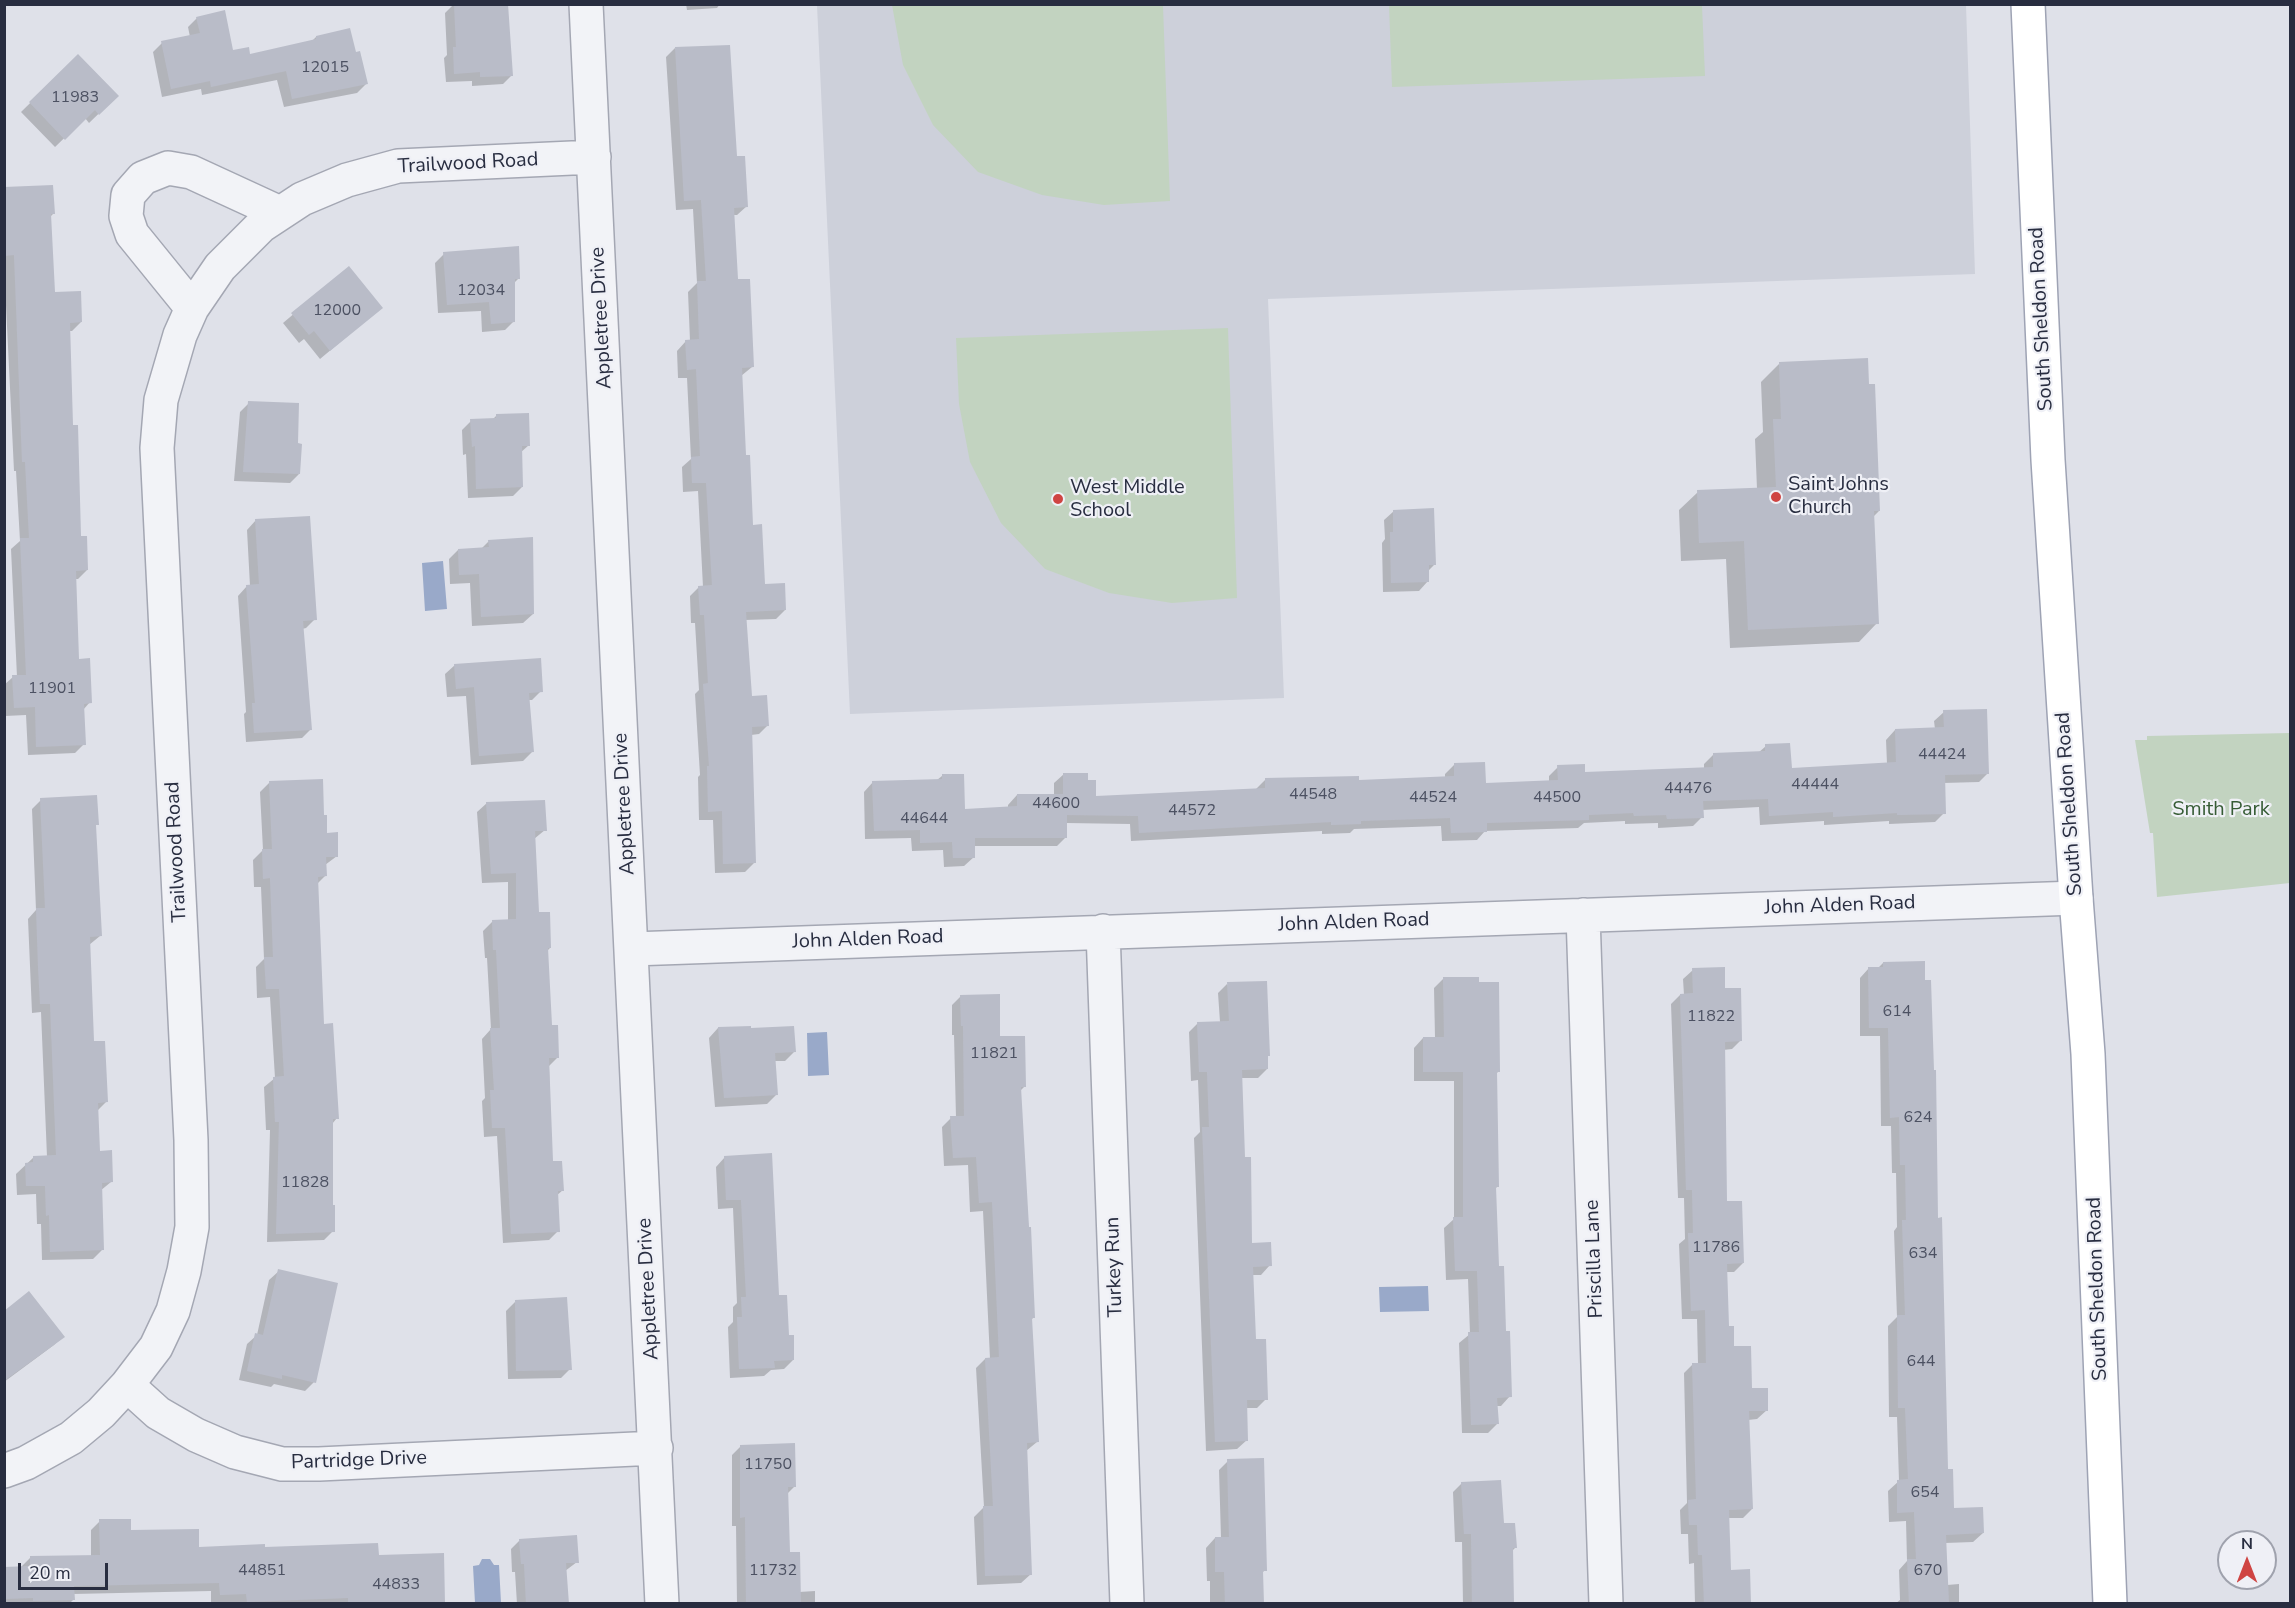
<!DOCTYPE html>
<html>
<head>
<meta charset="utf-8">
<style>
	body { margin:0 }
	#map { position:relative; width:2295px; height:1608px; overflow:hidden; background:#dfe1e9; font-family:"Nunito Sans",sans-serif }
	canvas { display:block }
	.frame { position:absolute; inset:0; border:6px solid #282d40; pointer-events:none }
	.north { position:absolute; left:2217px; top:1530px; width:60px; height:60px; box-sizing:border-box; background:#eff0f6; border:2px solid #9fa2ad; border-radius:50%; rotate:0deg; font-size:16px; font-weight:700; line-height:24px; text-align:center; color:#282d40 }
	.north::after { content:''; display:block; margin:auto; width:21px; height:27px; background:#cf4442; clip-path:polygon(50% 0,100% 100%,50% 72%,0 100%) }
	.scale { position:absolute; left:18px; top:1563px; width:90px; height:27px; box-sizing:border-box; border:3px solid #282d40; border-top:0; padding-left:8px; font-size:18px; line-height:21px; white-space:nowrap; color:#282d40; -webkit-text-stroke:4px #eff0f6; paint-order:stroke }
</style>
</head>
<body>
<div id="map">
<canvas width="2295" height="1608"></canvas>
<div class="frame"></div>
<div class="north">N</div>
<div class="scale">20 m</div>
</div>
<script>
const g = document.querySelector('canvas').getContext('2d');
g.lineJoin = 'round';
function fill(path, color) { g.fillStyle = color; g.fill(path, 'evenodd'); }
const toPath = rows => new Path2D(rows.map(r => 'M' + r).join(''));
function strokePath(path, color, width, dash) { g.strokeStyle = color; g.lineWidth = width; g.lineCap = dash ? 'butt' : 'round'; g.setLineDash(dash || []); g.stroke(path); }
function drawText(font, color, halo, rows, align = 'center') {
  g.font = font + ' "Nunito Sans",sans-serif'; g.lineWidth = 4.5; g.setLineDash([]); g.textBaseline = 'middle'; g.strokeStyle = halo; g.fillStyle = color; for (const [text, x, y, turn = 0] of rows) {
    g.save(); g.translate(x, y); g.rotate((+turn || 0) * Math.PI / 180); g.textAlign = isNaN(turn) ? turn : align; if (halo) g.strokeText(text, 0, 0); g.fillText(text, 0, 0); g.restore();
  }
}
fill(toPath([
	[817,5,1966,5,1975,274,1268,299,1284,698,850,714]
]), '#cdd0da');
fill(toPath([
	[892,5,1163,5,1170,201,1104,205,1042,195,978,172,933,125,903,65],
	[1389,5,1702,5,1705,76,1392,87],
	[1228,328,1237,598,1172,603,1109,593,1045,569,1001,523,970,462,959,404,956,338],
	[2290,733,2290,883,2157,897,2153,833,2150,833,2135,740,2147,740,2147,736]
]), '#c2d3c0');
fill(toPath([
	[443,561,447,609,425,611,422,563],
	[827,1032,829,1075,808,1076,807,1033],
	[1428,1286,1429,1311,1380,1312,1379,1287],
	[482,1559,490,1559,494,1565,499,1565,501,1603,475,1603,473,1566,479,1565]
]), '#99a9c9');
fill(toPath([
	[454,4,507,4,512,75,503,84,472,86,472,81,446,82,444,58,447,55,445,13],
	[686,4,720,4,717,8,687,10],
	[197,18,232,52,249,56,312,41,316,37,366,84,357,93,284,107,277,80,202,95,201,89,162,97,153,52,162,43,190,37,188,27],
	[675,48,736,158,747,206,737,215,733,215,737,281,752,367,741,376,745,457,751,526,764,585,785,610,776,619,745,620,750,698,768,725,759,734,751,735,754,863,745,872,715,873,713,820,699,820,698,777,700,775,695,694,699,690,695,623,691,623,690,596,699,587,703,587,698,491,683,492,682,467,691,459,687,378,678,378,677,351,686,341,690,341,688,292,697,283,693,209,676,210,666,57],
	[78,56,117,96,89,123,85,118,55,147,21,112],
	[4,189,53,214,50,217,54,293,81,322,72,331,68,331,71,427,80,538,87,570,78,579,74,579,78,660,90,702,83,710,84,744,75,753,28,755,26,715,5,716,4,685,13,677,17,677,11,549,20,541,16,471,14,471,4,264],
	[444,254,519,278,513,284,514,321,505,330,482,332,481,311,438,313,435,263],
	[348,268,381,308,320,359,304,339,299,343,283,323],
	[1779,364,1879,511,1873,517,1877,623,1859,642,1730,648,1726,559,1681,561,1679,510,1698,492,1757,489,1755,439,1763,432,1761,382],
	[249,403,299,474,290,483,234,481,240,412],
	[497,415,529,445,520,453,522,487,513,496,468,498,466,454,463,455,462,430,471,421,492,420],
	[1394,511,1434,565,1428,571,1428,581,1419,591,1383,592,1382,543,1385,539,1384,520],
	[256,520,315,619,306,628,302,629,311,729,302,738,246,742,244,714,246,712,238,596,247,586,250,586,247,530],
	[489,541,533,614,523,623,472,626,470,583,450,584,449,559,458,550,481,549],
	[455,665,541,691,532,700,528,700,532,752,523,761,471,765,466,696,447,697,445,674],
	[1944,712,1988,773,1979,782,1943,783,1944,813,1935,822,1889,824,1889,821,1824,825,1824,821,1760,825,1759,807,1702,810,1702,817,1693,826,1658,828,1658,823,1625,824,1625,821,1584,823,1578,828,1485,831,1477,840,1442,841,1441,826,1354,829,1350,833,1322,834,1322,831,1131,841,1130,824,1066,823,1066,837,1057,846,973,846,974,857,964,866,944,867,943,850,912,851,911,838,865,839,864,792,873,782,937,780,942,776,964,810,1008,808,1008,805,1017,795,1054,795,1054,783,1064,774,1087,781,1094,797,1256,789,1266,779,1358,781,1445,778,1445,774,1454,765,1484,784,1549,782,1549,776,1558,767,1584,774,1704,769,1704,764,1713,755,1758,753,1766,746,1790,769,1887,764,1886,740,1895,730,1935,729,1934,721],
	[270,782,323,817,326,834,337,856,325,865,325,876,317,884,323,1025,337,1118,332,1124,331,1206,333,1231,324,1240,267,1242,270,1130,266,1130,264,1087,275,1078,270,997,257,998,256,967,264,959,261,887,254,887,253,860,263,850,260,792],
	[41,800,97,824,95,826,100,936,89,945,93,1043,106,1102,97,1111,98,1152,111,1182,100,1191,102,1250,93,1259,42,1260,41,1224,37,1224,36,1194,17,1195,16,1174,34,1157,47,1157,41,1012,32,1013,28,919,36,910,32,809],
	[487,803,545,830,534,839,538,914,550,948,547,951,550,1027,558,1057,549,1066,552,1163,563,1190,556,1196,558,1231,549,1240,503,1243,497,1136,484,1137,482,1101,485,1098,482,1039,491,1029,487,958,485,958,483,931,492,922,508,921,508,882,482,883,477,812],
	[1883,963,1937,1220,1946,1471,1952,1509,1983,1533,1973,1542,1945,1543,1947,1585,1959,1584,1959,1604,1895,1604,1900,1600,1899,1570,1907,1561,1906,1521,1889,1522,1888,1491,1899,1481,1897,1417,1889,1417,1888,1326,1897,1317,1894,1231,1897,1227,1896,1173,1892,1173,1891,1126,1881,1126,1880,1036,1860,1036,1860,978,1869,968,1878,968],
	[1693,970,1724,990,1741,1040,1732,1049,1723,1050,1726,1203,1743,1263,1734,1272,1726,1272,1727,1327,1733,1348,1750,1390,1767,1410,1757,1419,1748,1420,1752,1509,1743,1518,1728,1518,1730,1571,1750,1604,1695,1604,1694,1563,1689,1564,1688,1534,1681,1534,1680,1510,1687,1503,1684,1373,1693,1364,1698,1364,1697,1319,1682,1319,1679,1244,1685,1239,1684,1198,1678,1198,1671,1004,1680,995,1684,995,1683,979],
	[1444,978,1498,1072,1496,1074,1498,1186,1494,1190,1497,1268,1510,1396,1501,1406,1496,1406,1497,1424,1488,1433,1462,1433,1459,1343,1470,1334,1468,1279,1446,1280,1444,1228,1454,1219,1454,1081,1414,1081,1414,1048,1423,1038,1435,1038,1434,988],
	[1227,984,1266,1057,1267,1069,1258,1078,1241,1078,1244,1158,1251,1244,1270,1265,1261,1275,1252,1275,1254,1341,1266,1399,1257,1408,1245,1408,1247,1440,1237,1449,1206,1451,1194,1138,1200,1132,1198,1080,1191,1081,1189,1032,1198,1023,1220,1022,1218,993],
	[961,996,999,1038,1025,1086,1020,1091,1034,1317,1031,1320,1037,1442,1026,1451,1031,1574,1021,1583,977,1585,974,1517,984,1507,976,1368,985,1359,990,1359,983,1211,970,1212,968,1165,944,1166,942,1127,951,1118,956,1118,954,1035,952,1035,952,1005],
	[718,1028,750,1030,794,1052,785,1061,774,1061,776,1095,767,1104,715,1107,709,1038],
	[770,1155,777,1297,793,1360,784,1369,771,1370,764,1376,730,1378,728,1327,733,1322,733,1307,737,1303,733,1208,718,1209,716,1167,725,1157],
	[279,1271,314,1382,305,1391,274,1384,271,1387,239,1380,247,1344,257,1335,269,1280],
	[515,1302,570,1369,561,1378,508,1379,506,1311],
	[4,1314,63,1336,54,1345,4,1382],
	[741,1446,795,1486,787,1494,788,1554,799,1592,815,1591,815,1604,737,1604,736,1526,732,1526,732,1455],
	[1228,1461,1265,1570,1262,1573,1263,1604,1210,1604,1210,1581,1207,1581,1206,1548,1215,1538,1221,1538,1219,1470],
	[1462,1483,1502,1525,1515,1548,1512,1551,1513,1604,1463,1604,1462,1542,1455,1542,1453,1492],
	[100,1521,130,1531,197,1549,264,1549,377,1557,444,1604,211,1603,211,1591,73,1594,73,1600,69,1604,4,1604,4,1568,21,1567,30,1558,91,1556,91,1530],
	[520,1540,577,1562,565,1571,567,1604,517,1604,515,1572,512,1572,511,1549]
]), '#0003');
fill(toPath([
	[454,4,508,4,513,76,480,77,480,72,454,74,453,47,456,47],
	[225,10,233,50,249,47,250,54,316,39,316,36,350,28,356,52,360,51,368,84,292,99,286,71,211,87,210,81,171,89,161,41,200,33,196,17],
	[730,45,737,156,745,156,748,207,734,208,738,279,750,279,754,367,742,368,746,455,750,455,753,525,762,524,765,584,785,583,786,610,746,612,752,696,767,695,769,726,752,727,756,863,723,864,722,811,708,812,707,766,709,766,703,684,708,683,704,615,700,615,698,586,712,585,706,483,692,483,691,457,700,456,696,369,687,370,685,340,699,339,697,281,706,281,701,200,684,201,675,47],
	[78,54,119,96,99,115,95,110,65,140,29,102],
	[53,185,55,214,51,214,55,292,81,291,82,322,70,323,73,425,78,425,81,536,87,536,88,570,76,571,79,659,90,658,92,703,84,704,86,745,36,747,35,707,14,708,12,675,26,675,20,538,29,538,25,462,22,462,14,255,4,256,4,187],
	[519,246,520,279,515,279,515,322,491,324,489,302,447,305,443,252],
	[349,266,383,308,330,351,314,331,309,335,291,313],
	[1868,358,1869,384,1875,384,1880,511,1874,511,1879,624,1748,630,1744,541,1699,543,1697,490,1776,487,1773,419,1781,419,1779,362],
	[248,401,299,403,298,443,302,444,300,474,243,472],
	[529,413,530,446,522,446,523,487,476,489,475,446,472,447,470,419,496,418,496,414],
	[1434,508,1436,565,1429,565,1429,582,1391,583,1390,532,1393,532,1393,510],
	[310,516,317,620,303,621,312,730,254,733,252,703,255,703,246,585,259,584,255,519],
	[533,537,534,614,481,617,479,574,459,575,458,549,489,547,488,540],
	[541,658,543,692,529,693,534,752,479,756,474,687,456,689,454,664],
	[1987,709,1989,774,1945,775,1946,814,1897,815,1897,813,1833,817,1833,812,1769,816,1768,799,1703,801,1704,818,1667,819,1666,815,1634,816,1633,813,1589,815,1589,820,1487,823,1487,832,1451,833,1450,818,1361,821,1361,824,1331,825,1331,822,1139,833,1138,816,1067,815,1067,838,975,838,975,858,953,858,952,842,920,843,920,830,874,831,872,781,942,779,942,774,964,774,965,809,1017,806,1017,794,1063,794,1063,773,1088,773,1088,780,1096,780,1096,796,1265,788,1265,778,1359,776,1359,780,1454,776,1454,763,1485,762,1486,783,1558,780,1557,765,1585,764,1585,772,1713,767,1713,753,1765,751,1765,744,1790,743,1792,768,1896,762,1895,729,1944,727,1943,710],
	[323,779,324,815,327,815,327,833,338,832,338,857,326,857,327,876,318,877,324,1024,333,1023,339,1119,333,1119,333,1205,335,1205,335,1232,276,1234,279,1122,275,1122,273,1077,284,1076,279,989,266,989,264,957,273,957,270,878,263,879,262,849,272,849,269,781],
	[97,795,99,825,96,825,102,936,90,937,94,1041,105,1041,108,1102,98,1103,100,1151,112,1150,113,1182,102,1183,104,1250,50,1252,49,1215,46,1216,45,1186,26,1186,25,1163,33,1162,33,1156,56,1155,50,1004,40,1004,38,967,36,908,45,908,40,798],
	[545,800,547,831,535,831,539,912,550,912,551,948,548,948,552,1025,558,1025,559,1058,549,1058,553,1161,562,1161,564,1191,558,1191,560,1232,511,1234,505,1128,492,1128,490,1090,494,1090,490,1028,500,1028,496,950,493,950,492,920,516,919,516,873,491,874,486,802],
	[1925,961,1925,980,1931,980,1934,1070,1936,1070,1938,1218,1942,1217,1948,1469,1953,1469,1954,1508,1983,1507,1984,1533,1946,1535,1949,1604,1909,1604,1907,1559,1916,1559,1914,1512,1897,1513,1897,1480,1908,1479,1905,1408,1898,1408,1897,1315,1905,1315,1902,1220,1906,1220,1905,1165,1900,1165,1899,1117,1890,1118,1888,1028,1869,1028,1868,967,1883,967,1883,962],
	[1725,967,1725,988,1741,988,1742,1041,1725,1042,1727,1201,1742,1201,1744,1263,1727,1264,1729,1326,1734,1326,1734,1346,1751,1346,1752,1388,1768,1388,1768,1411,1749,1411,1753,1509,1729,1510,1731,1570,1750,1569,1751,1604,1704,1604,1702,1555,1698,1555,1697,1525,1689,1525,1688,1500,1696,1499,1692,1363,1706,1363,1705,1310,1691,1311,1688,1233,1693,1233,1692,1190,1686,1190,1680,994,1693,993,1692,968],
	[1443,977,1479,977,1479,982,1499,982,1500,1072,1497,1072,1499,1187,1496,1187,1499,1266,1504,1266,1506,1331,1510,1331,1512,1397,1497,1398,1499,1424,1471,1425,1468,1332,1479,1332,1477,1271,1455,1271,1453,1217,1463,1217,1463,1072,1423,1072,1423,1037,1444,1037],
	[1267,981,1270,1056,1268,1056,1268,1069,1242,1070,1245,1157,1251,1157,1252,1243,1271,1242,1272,1266,1253,1267,1256,1339,1266,1339,1268,1400,1247,1400,1248,1441,1215,1442,1202,1127,1209,1127,1207,1072,1199,1072,1197,1022,1229,1021,1227,982],
	[1000,994,1000,1036,1025,1036,1026,1087,1021,1087,1029,1227,1031,1227,1035,1318,1032,1318,1039,1442,1027,1443,1032,1575,985,1576,983,1506,993,1506,985,1358,999,1357,992,1202,979,1203,976,1157,953,1158,950,1116,964,1116,963,1026,961,1026,960,995],
	[751,1026,751,1028,794,1026,796,1052,775,1053,778,1095,724,1098,718,1027],
	[772,1153,779,1295,787,1295,789,1335,794,1335,794,1360,774,1361,775,1368,739,1369,737,1317,742,1317,741,1297,746,1297,741,1200,726,1200,724,1156],
	[278,1269,338,1283,316,1383,282,1375,282,1379,247,1371,255,1333,263,1335],
	[29,1291,65,1337,4,1381,4,1311],
	[567,1297,572,1370,516,1371,515,1300],
	[795,1443,796,1487,788,1487,790,1552,800,1552,801,1604,746,1604,745,1517,740,1518,740,1445],
	[1264,1458,1267,1571,1263,1571,1264,1604,1225,1604,1224,1572,1215,1572,1215,1537,1229,1537,1227,1459],
	[1501,1480,1504,1523,1515,1523,1517,1548,1513,1548,1514,1604,1472,1604,1471,1534,1464,1534,1461,1482],
	[99,1519,131,1519,131,1530,199,1529,199,1547,265,1544,265,1547,378,1543,379,1555,444,1553,445,1604,348,1604,348,1598,247,1602,246,1594,220,1595,219,1583,74,1586,75,1600,33,1601,33,1598,4,1599,4,1567,30,1566,30,1556,100,1555],
	[577,1535,579,1563,566,1563,569,1604,526,1604,524,1564,521,1564,519,1539]
]), '#b9bcc8');
const minor = toPath([
	[586,4,662,1604],
	[192,308,132,234,126,216,128,195,143,178,168,168,191,172,280,213],
	[1583,915,1606,1604],
	[1103,931,1127,1604],
	[632,949,2076,898],
	[127,1385,158,1413,196,1435,235,1452,282,1464,319,1464,656,1448],
	[4,1471,26,1463,71,1438,101,1413,127,1385,156,1347,173,1311,184,1271,192,1227,191,1140,157,448,161,400,180,335,192,308,220,267,261,226,302,199,347,180,398,166,594,157]
]);
const major = toPath([
	[2028,4,2048,460,2076,898,2088,1054,2110,1604]
]);
strokePath(minor, '#a4a7b3', 36);
strokePath(major, '#9ea3b4', 36);
strokePath(minor, '#f2f3f7', 33);
strokePath(major, '#fff', 33);
for (const [x, y, r, color] of [
	[1776,497,6,"#cf4442"],
	[1058,499,6,"#cf4442"]
]) { const dot = new Path2D(); dot.arc(x, y, r, 0, 2 * Math.PI); g.fillStyle = color; g.fill(dot); strokePath(dot, '#eff0f6', 2); }
drawText('16px', '#4c5162', null, [
	["12015",325,68],
	["11983",75,98],
	["12034",481,291],
	["12000",337,311],
	["11901",52,689],
	["44424",1942,755],
	["44444",1815,785],
	["44476",1688,789],
	["44548",1313,795],
	["44524",1433,798],
	["44500",1557,798],
	["44600",1056,804],
	["44572",1192,811],
	["44644",924,819],
	["614",1897,1012],
	["11822",1711,1017],
	["11821",994,1054],
	["624",1918,1118],
	["11828",305,1183],
	["11786",1716,1248],
	["634",1923,1254],
	["644",1921,1362],
	["11750",768,1465],
	["654",1925,1493],
	["44851",262,1571],
	["11732",773,1571],
	["670",1928,1571],
	["44833",396,1585]
]);
drawText('20px', '#282d40', '#eff0f6', [
	["Trailwood Road",468,164,-3],
	["Appletree Drive",602,318,-93],
	["South Sheldon Road",2042,319,-93],
	["Appletree Drive",625,804,-93],
	["South Sheldon Road",2070,804,-94],
	["Trailwood Road",177,852,-93],
	["John Alden Road",1840,906,-2],
	["John Alden Road",1354,923,-2],
	["John Alden Road",868,940,-2],
	["Priscilla Lane",1595,1259,-92],
	["Turkey Run",1115,1267,-92],
	["Appletree Drive",649,1289,-93],
	["South Sheldon Road",2098,1289,-92],
	["Partridge Drive",359,1461,-2]
]);
drawText('20px', '#282d40', '#eff0f6', [
	["Saint Johns",1788,485],
	["Church",1788,508],
	["West Middle",1070,488],
	["School",1070,511]
], 'left');
drawText('20px', '#365c35', '#eff0f6', [
	["Smith Park",2221,810]
]);
</script>
</body>
</html>
